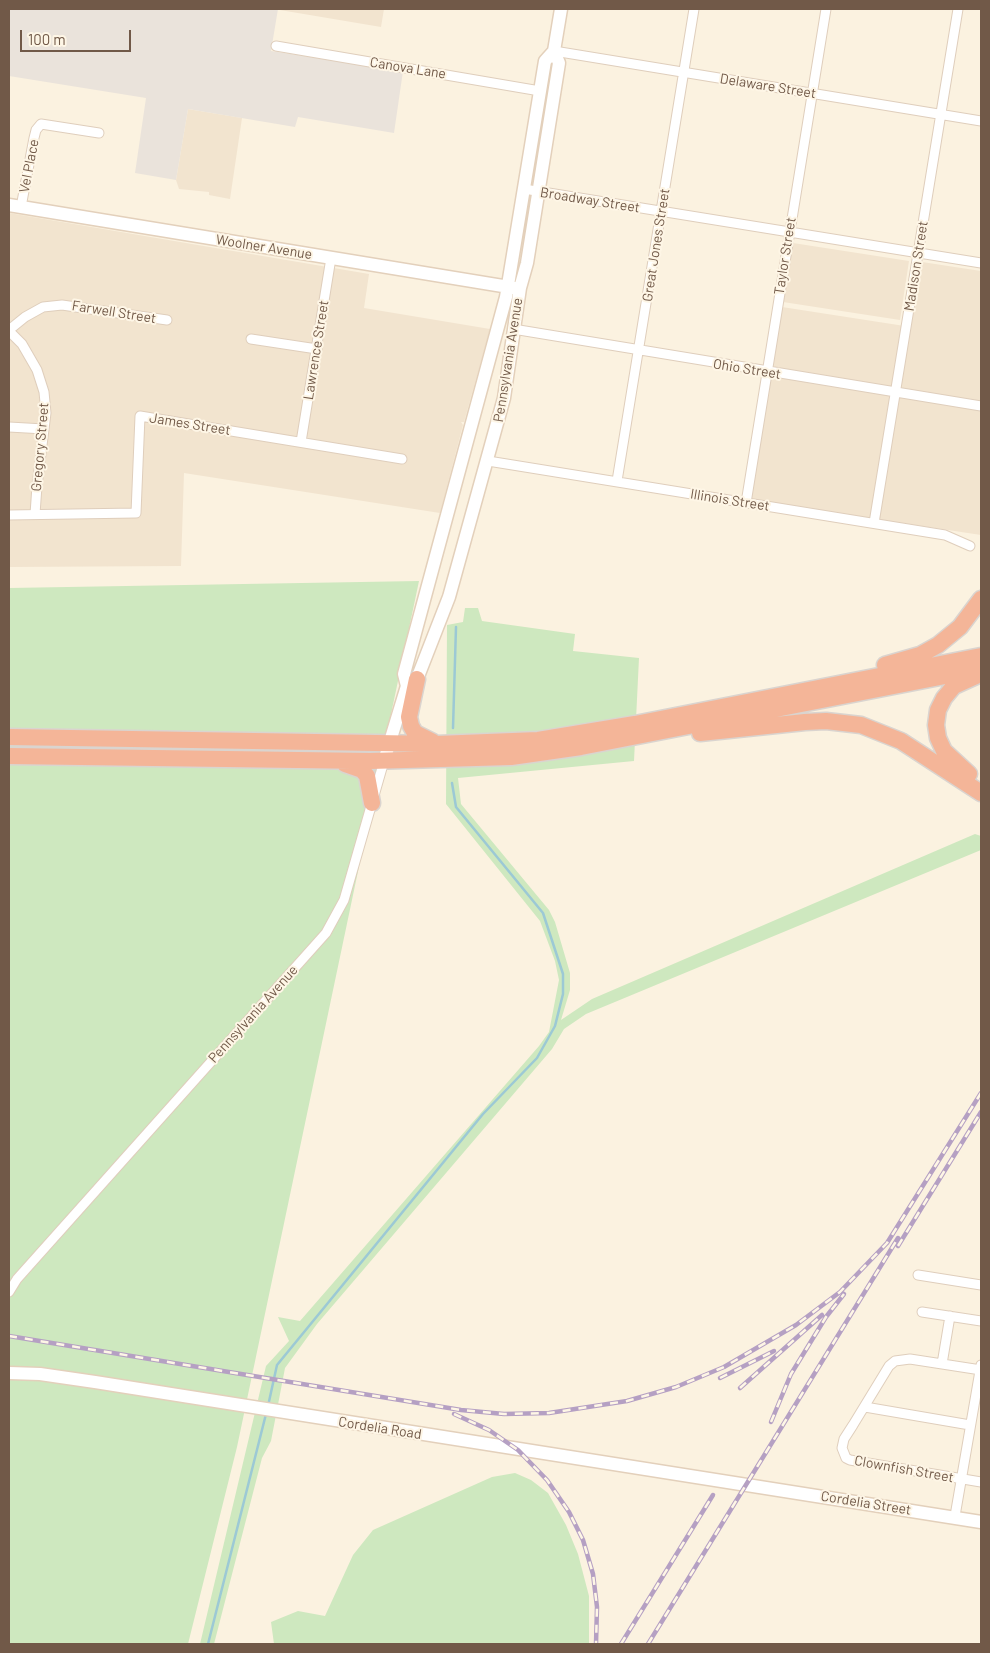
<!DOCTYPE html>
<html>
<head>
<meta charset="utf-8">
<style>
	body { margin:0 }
	#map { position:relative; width:990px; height:1653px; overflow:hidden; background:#fbf2e0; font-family:Barlow,sans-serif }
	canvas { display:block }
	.frame { position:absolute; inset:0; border:10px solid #715948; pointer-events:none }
	.scale { position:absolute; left:20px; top:30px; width:111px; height:22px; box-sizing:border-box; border:2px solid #715948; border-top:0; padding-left:6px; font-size:15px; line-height:18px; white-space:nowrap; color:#715948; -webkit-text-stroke:4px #fef6e6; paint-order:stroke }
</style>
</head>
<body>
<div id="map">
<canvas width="990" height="1653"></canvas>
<div class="frame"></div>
<div class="scale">100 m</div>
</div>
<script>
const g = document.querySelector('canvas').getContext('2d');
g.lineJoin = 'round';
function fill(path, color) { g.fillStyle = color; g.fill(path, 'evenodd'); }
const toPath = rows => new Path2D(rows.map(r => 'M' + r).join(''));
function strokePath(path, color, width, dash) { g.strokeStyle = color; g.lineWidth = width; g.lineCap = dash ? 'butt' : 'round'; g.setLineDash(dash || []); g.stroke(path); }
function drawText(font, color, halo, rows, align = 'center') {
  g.font = font + ' Barlow,sans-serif'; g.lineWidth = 4; g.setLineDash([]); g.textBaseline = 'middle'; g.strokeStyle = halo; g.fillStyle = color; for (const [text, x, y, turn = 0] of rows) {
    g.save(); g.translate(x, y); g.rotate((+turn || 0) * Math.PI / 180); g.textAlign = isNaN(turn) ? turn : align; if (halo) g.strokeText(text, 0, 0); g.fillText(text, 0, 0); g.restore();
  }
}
fill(toPath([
	[274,9,384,9,381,27],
	[188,109,242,118,230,199,209,195,209,192,179,189,176,180],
	[9,213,369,274,364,308,490,329,464,422,461,422,463,425,440,513,184,473,181,566,9,567],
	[793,243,909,261,900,320,783,302],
	[922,262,981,271,981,535,751,500,782,307,911,327]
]), '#f2e4cf');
fill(toPath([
	[9,9,278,9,271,51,403,71,394,133,298,117,295,127,188,109,176,180,135,173,146,98,9,76]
]), '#eae3db');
fill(toPath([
	[419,581,237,1447,188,1644,9,1644,9,588],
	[465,608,478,608,482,621,575,634,573,651,639,658,634,761,458,778,461,804,549,910,555,922,570,973,570,990,561,1020,592,999,975,834,981,836,981,850,586,1014,564,1029,552,1049,317,1324,285,1368,271,1441,262,1458,214,1644,200,1644,266,1366,289,1341,278,1317,300,1321,539,1046,549,1032,559,980,555,961,540,921,446,804,447,625,463,622],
	[515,1473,531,1480,548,1493,566,1525,578,1554,589,1596,589,1644,274,1644,271,1622,298,1611,325,1616,353,1555,373,1530,492,1477]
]), '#cee8bf');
strokePath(toPath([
	[453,728,456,627],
	[268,1406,277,1365,483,1114,537,1058,555,1026,563,994,563,974,543,913,456,807,452,783],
	[208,1644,266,1414]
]), '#9cc9d5', 2.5);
const street = toPath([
	[276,46,540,91],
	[554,51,981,121],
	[524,189,981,263],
	[21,207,34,138,36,130,41,124,99,133],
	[513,329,981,406],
	[9,330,25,317,43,307,62,305,167,320],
	[9,331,22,344,37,370,44,392,46,413,37,486,35,514],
	[251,339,317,349],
	[9,427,44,429],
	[301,442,331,258],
	[488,461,945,535,970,546],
	[617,481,694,9],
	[746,503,826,9],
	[9,515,136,513,140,416,402,459],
	[874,523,958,9],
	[918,1275,981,1285],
	[9,1292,17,1279,326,933,344,900,384,761],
	[922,1312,981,1321],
	[942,1364,950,1316],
	[981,1370,910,1359,895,1361,889,1366,853,1425,844,1439,842,1448,846,1458,850,1460,981,1482],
	[865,1407,970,1425],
	[955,1516,981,1365]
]);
const secondary = toPath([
	[9,205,515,288],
	[411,683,417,679,449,597,504,398,520,288,527,263,559,63,554,51,561,9],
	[384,761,407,686,404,674,506,297,545,61,554,51],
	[9,1373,40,1374,95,1382,981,1522]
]);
const highway = toPath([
	[885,665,920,655,938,645,960,627,981,599],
	[417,679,409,717,411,726,415,733,433,742],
	[700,733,805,722,826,721,861,725,901,741,981,793],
	[9,737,437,744,538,740,635,724,981,656],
	[9,756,370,761,511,757,581,747,981,669],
	[345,764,362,770,367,776,372,803],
	[969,774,944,751,938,738,936,725,938,710,944,698,954,686,976,676]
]);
strokePath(street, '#dfcebc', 11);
strokePath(secondary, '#e3d0bb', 15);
strokePath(highway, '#dad4cf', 19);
strokePath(street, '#fff', 9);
strokePath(secondary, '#fff', 12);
strokePath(highway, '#f4b598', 16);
const rail = toPath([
	[898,1246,981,1112],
	[9,1336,461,1410,504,1414,549,1413,627,1401,676,1387,724,1367,796,1325,840,1292,887,1243,981,1093],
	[720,1378,774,1351],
	[740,1388,822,1315],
	[454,1414,489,1430,518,1450,547,1480,569,1512,583,1540,593,1574,597,1607,596,1644],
	[771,1422,791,1374,826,1317,844,1294],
	[621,1644,713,1495],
	[648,1644,898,1238]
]);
strokePath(rail, '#b5a0c3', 4.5);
strokePath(rail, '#fef6e6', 2.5, [8]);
drawText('14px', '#715948', '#fef6e6', [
	["Canova Lane",408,68,9],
	["Delaware Street",768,86,9],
	["Vel Place",29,166,-79],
	["Broadway Street",590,200,9],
	["Great Jones Street",656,245,-81],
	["Woolner Avenue",264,247,9],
	["Taylor Street",785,256,-81],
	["Madison Street",916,266,-81],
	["Farwell Street",114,312,9],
	["Lawrence Street",316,350,-81],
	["Pennsylvania Avenue",508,360,-81],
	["Ohio Street",747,369,9],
	["James Street",190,424,9],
	["Gregory Street",40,447,-85],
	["Illinois Street",730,500,9],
	["Pennsylvania Avenue",253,1014,-48],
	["Cordelia Road",380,1428,9],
	["Clownfish Street",904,1469,10],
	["Cordelia Street",866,1503,9]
]);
</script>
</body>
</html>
